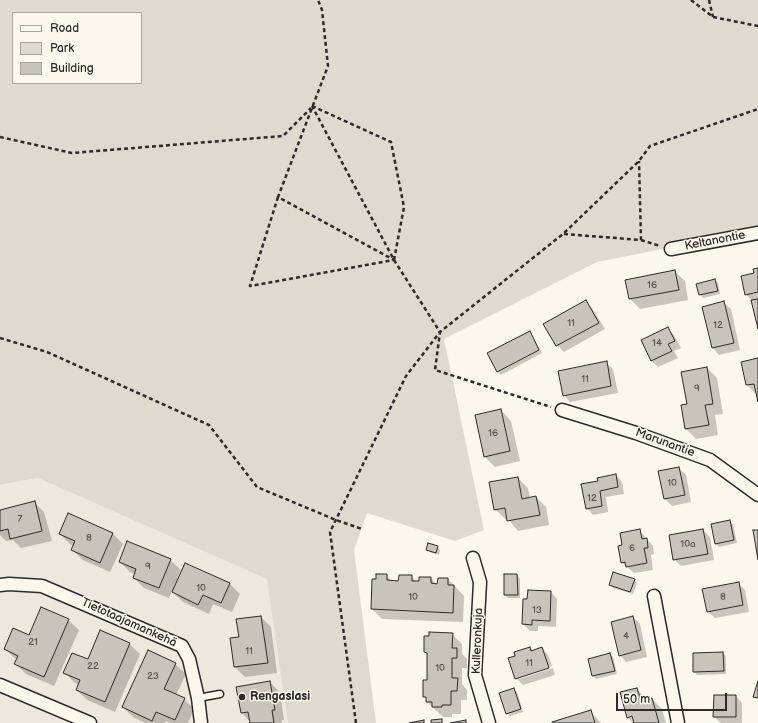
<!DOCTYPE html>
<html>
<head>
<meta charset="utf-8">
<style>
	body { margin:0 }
	#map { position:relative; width:758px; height:723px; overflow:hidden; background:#fbf7ec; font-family:"Balsamiq Sans",sans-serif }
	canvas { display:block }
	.legend { position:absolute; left:12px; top:12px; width:130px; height:72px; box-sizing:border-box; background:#fbf7ec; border:1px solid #a8a59f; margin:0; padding:5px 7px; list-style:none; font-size:12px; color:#2b2b2b }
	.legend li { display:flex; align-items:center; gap:8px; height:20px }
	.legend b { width:20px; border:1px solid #a8a59f }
	.scale { position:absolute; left:616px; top:693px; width:111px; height:18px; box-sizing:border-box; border:2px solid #2b2b2b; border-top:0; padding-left:5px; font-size:12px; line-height:14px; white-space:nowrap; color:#2b2b2b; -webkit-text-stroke:3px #fbf7ec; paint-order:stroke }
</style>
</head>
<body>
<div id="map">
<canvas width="758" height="723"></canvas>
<ul class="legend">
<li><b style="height:5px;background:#fbf7ec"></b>Road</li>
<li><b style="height:11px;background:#dddad0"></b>Park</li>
<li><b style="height:11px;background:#c7c4bc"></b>Building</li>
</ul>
<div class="scale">50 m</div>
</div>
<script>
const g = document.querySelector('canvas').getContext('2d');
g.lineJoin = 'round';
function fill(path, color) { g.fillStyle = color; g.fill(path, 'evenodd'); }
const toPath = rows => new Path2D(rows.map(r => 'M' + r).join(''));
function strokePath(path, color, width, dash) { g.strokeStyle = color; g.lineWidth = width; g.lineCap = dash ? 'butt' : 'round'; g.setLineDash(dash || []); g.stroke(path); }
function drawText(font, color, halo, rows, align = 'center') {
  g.font = font + ' "Balsamiq Sans",sans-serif'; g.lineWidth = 3; g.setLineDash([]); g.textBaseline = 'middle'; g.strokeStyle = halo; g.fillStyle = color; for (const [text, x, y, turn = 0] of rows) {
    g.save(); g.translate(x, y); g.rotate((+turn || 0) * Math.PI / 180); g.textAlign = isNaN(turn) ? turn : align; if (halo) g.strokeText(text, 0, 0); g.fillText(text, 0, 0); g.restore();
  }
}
fill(toPath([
	[38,478,268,579,288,723,0,723,0,485]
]), '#ebe8de');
fill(toPath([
	[0,0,758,0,758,230,597,262,444,339,484,530,455,541,367,513,354,550,376,723,288,723,267,579,38,478,0,485],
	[13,13,141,13,141,83,13,83]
]), '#dddad0');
fill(toPath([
	[758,269,758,324,752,301,746,294],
	[674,271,685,281,688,300,640,309,630,299,626,281],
	[715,280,718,283,720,294,703,298,700,294],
	[586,302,592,308,605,329,564,352,557,345],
	[724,303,731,309,740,350,719,355,713,348,703,307],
	[668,328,674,335,681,348,674,351,678,358,658,367,652,361,642,341],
	[529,332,532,335,542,353,501,375,498,372],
	[758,359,758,397,757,395,747,385],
	[606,363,613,369,618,393,570,402,564,395],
	[707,368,717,378,723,414,715,415,718,435,696,439,686,429,688,405],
	[501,410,511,421,520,461,495,467,485,457],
	[679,468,686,475,691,502,672,506,665,499,660,472],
	[616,475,622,482,624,494,606,497,608,512,593,515,587,508,599,482],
	[518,478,528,488,530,498,536,497,546,507,549,525,518,531,508,519,505,519,495,509],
	[34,502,44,512,52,541,21,548,13,540,6,541,0,535,0,511],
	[69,514,113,534,123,544,110,572,83,560,72,550,74,546,70,544,60,534],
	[730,521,733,524,737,543,719,547,716,544],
	[639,530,653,546,654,554,651,555,653,570,634,573,622,563,623,546],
	[703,530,710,537,714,560,681,566,674,559],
	[437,547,440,550,439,555,430,552,427,549],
	[170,560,181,570,177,578,179,579,186,564,230,584,240,594,232,612,213,604,209,614,183,602,172,591,169,598,144,588,134,578,135,574,130,572,120,562],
	[386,575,392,581,399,582,411,576,417,582,431,578,438,586,448,579,464,596,463,622,382,619,372,609,377,580],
	[517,575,520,579,520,598,508,598,505,595],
	[634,580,637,583,633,594,613,588,610,585],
	[738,583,745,590,749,612,715,618,708,612],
	[551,592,557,599,556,627,538,626,538,631,530,631,523,624],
	[261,617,271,627,277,673,245,677,235,667,231,639,240,638],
	[633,617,640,624,647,657,626,662,620,655],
	[68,620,79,630,54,686,26,674,16,664,17,660,5,649,30,636],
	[452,634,462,644,462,654,467,659,467,668,462,668,462,684,467,690,467,700,461,700,461,714,452,714,452,717,443,717,427,702,427,699,424,696,428,681,428,655,425,652],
	[129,644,140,654,115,712,87,700,77,690,79,685,75,683,65,673,88,661],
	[530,648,533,651,542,648,548,655,552,666,519,677,519,679,553,668,555,675,523,685,516,678,516,656],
	[723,653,726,656,726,674,697,675,694,672],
	[610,654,613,657,617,674,596,679,593,676,589,660],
	[175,664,186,674,176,695,184,699,194,709,188,723,170,723,166,721,165,723,145,723,133,717,123,707],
	[270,682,280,693,284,720,281,720,282,723,251,723,242,713],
	[513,689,517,692,523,712,510,716,507,713],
	[637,689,647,700,652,699,662,709,666,723,633,723,627,717],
	[736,696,742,703,742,723,721,723,714,717],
	[591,712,601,723,553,723]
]), '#0003');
const building = toPath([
	[758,268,758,292,745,295,741,276,754,273,753,269,758,268],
	[675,270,679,290,629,299,625,280,675,270],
	[715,279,718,291,699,295,696,284,715,279],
	[758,299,758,329,751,300,758,299],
	[586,300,599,323,556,346,543,324,586,300],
	[724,301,734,343,712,348,702,307,724,301],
	[668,327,675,341,668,344,672,351,651,361,641,340,668,327],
	[530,331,539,350,497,372,487,353,530,331],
	[758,358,758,402,754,384,746,385,741,362,758,358],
	[607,361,611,386,563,396,558,371,607,361],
	[707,367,713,404,705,405,709,425,685,429,681,405,687,404,681,372,707,367],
	[501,409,510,451,484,457,475,415,501,409],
	[679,467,685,495,664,499,658,471,679,467],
	[616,474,618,487,600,491,602,506,586,509,581,484,598,481,597,478,616,474],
	[518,477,522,499,536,496,540,515,507,521,505,508,494,510,489,482,518,477],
	[35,501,42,531,10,539,8,529,0,531,0,510,35,501],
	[68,513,113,533,100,563,71,550,75,541,59,534,68,513],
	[730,520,734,540,715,544,711,524,730,520],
	[640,529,642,539,647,538,648,548,644,548,647,563,626,567,625,562,621,563,618,546,622,545,620,533,640,529],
	[703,529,708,554,673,560,669,535,703,529],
	[753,530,758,530,758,560,753,530],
	[127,541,171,559,159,588,133,578,136,569,119,562,127,541],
	[428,543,438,546,436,553,426,550,428,543],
	[185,563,230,583,221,603,203,595,198,605,172,592,185,563],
	[613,572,635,579,630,592,609,585,613,572],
	[376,574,387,574,387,580,398,581,399,575,412,575,412,581,419,581,419,577,431,577,431,583,437,584,438,578,448,578,448,585,454,585,453,613,371,609,372,579,376,579,376,574],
	[504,574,517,574,518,595,504,595,504,574],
	[739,582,743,605,707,612,702,589,739,582],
	[528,590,551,591,550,621,532,620,532,625,522,624,523,599,527,599,528,590],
	[41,607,69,619,44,677,14,664,18,656,4,649,13,628,29,635,41,607],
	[261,616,268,663,234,667,230,638,239,637,236,619,261,616],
	[633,616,641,650,619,656,611,622,633,616],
	[100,630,130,643,105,702,76,690,80,680,63,673,72,653,88,659,100,630],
	[429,632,453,633,452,648,457,648,457,658,452,658,452,678,458,678,457,691,451,691,451,705,442,705,442,707,432,707,432,702,426,702,426,697,423,697,423,680,427,680,427,653,424,652,424,636,429,636,429,632],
	[530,647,531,651,542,647,549,668,515,679,508,658,515,656,514,652,530,647],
	[148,650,176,663,164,689,185,698,175,720,156,712,152,721,122,707,148,650],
	[723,652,724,671,693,672,693,653,723,652],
	[610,653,615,671,592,676,588,659,610,653],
	[270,681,275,710,272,710,274,723,250,723,248,712,241,713,236,687,270,681],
	[758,681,758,698,753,697,758,681],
	[514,688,521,709,506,714,499,693,514,688],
	[637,688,641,701,652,698,659,723,634,723,632,716,627,718,620,692,637,688],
	[714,695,736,695,736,717,713,717,714,695],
	[591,710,595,723,552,723,552,722,591,710],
	[442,719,442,723,431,723,431,720,442,719],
	[424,720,424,723,409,723,424,720],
	[466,720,466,723,450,723,466,720]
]);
fill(building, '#c7c4bc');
strokePath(building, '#2b2b2b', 1);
const service = toPath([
	[198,698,220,694]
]);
const minor = toPath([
	[671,249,758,233],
	[562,410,636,433,710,460,758,495],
	[473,558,480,582,475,675,489,723],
	[0,585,9,584,42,586,182,646,189,659,198,698,201,723],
	[654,596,678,723],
	[0,685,90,723]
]);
strokePath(service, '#2b2b2b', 9);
strokePath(minor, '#2b2b2b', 15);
strokePath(toPath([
	[691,0,713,17,758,26],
	[709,0,713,17],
	[312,106,391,142,404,207,394,260,312,106],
	[0,137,72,153,283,136,311,108],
	[278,197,250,286,394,260,278,197,328,66,322,10,318,0],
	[564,234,641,240,639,161],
	[641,240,660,246],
	[394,260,440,332,435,370,551,407],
	[0,338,47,352,209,425,257,487,336,520,362,529],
	[356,723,330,532,406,376,440,332,563,234,639,161,650,146,758,109]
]), '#2b2b2b', 2.5, [4, 3]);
strokePath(service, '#fbf7ec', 6);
strokePath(minor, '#fbf7ec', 12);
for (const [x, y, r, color] of [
	[242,697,4,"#2b2b2b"]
]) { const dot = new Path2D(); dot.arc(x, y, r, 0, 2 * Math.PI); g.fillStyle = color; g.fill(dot); strokePath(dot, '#fbf7ec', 1.5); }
drawText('10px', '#52514f', null, [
	["16",652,285],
	["11",571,323],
	["12",718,325],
	["14",657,343],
	["11",585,379],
	["9",697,388],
	["16",493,433],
	["10",672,483],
	["12",592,498],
	["7",20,519],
	["8",89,538],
	["10a",688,544],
	["6",632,548],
	["9",148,566],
	["10",201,588],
	["10",413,597],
	["8",723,597],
	["13",537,610],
	["4",626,636],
	["21",33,642],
	["11",249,651],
	["11",529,663],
	["22",93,666],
	["10",440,668],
	["23",153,676]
]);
drawText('12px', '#2b2b2b', '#fbf7ec', [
	["Keltanontie",715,241,-11],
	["Marunantie",665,443,20],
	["Tietotaajamankehä",129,623,24],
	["Kulleronkuja",478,641,-88]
]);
drawText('bold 12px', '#2b2b2b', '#fbf7ec', [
	["Rengaslasi",250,697]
], 'left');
</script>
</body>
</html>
